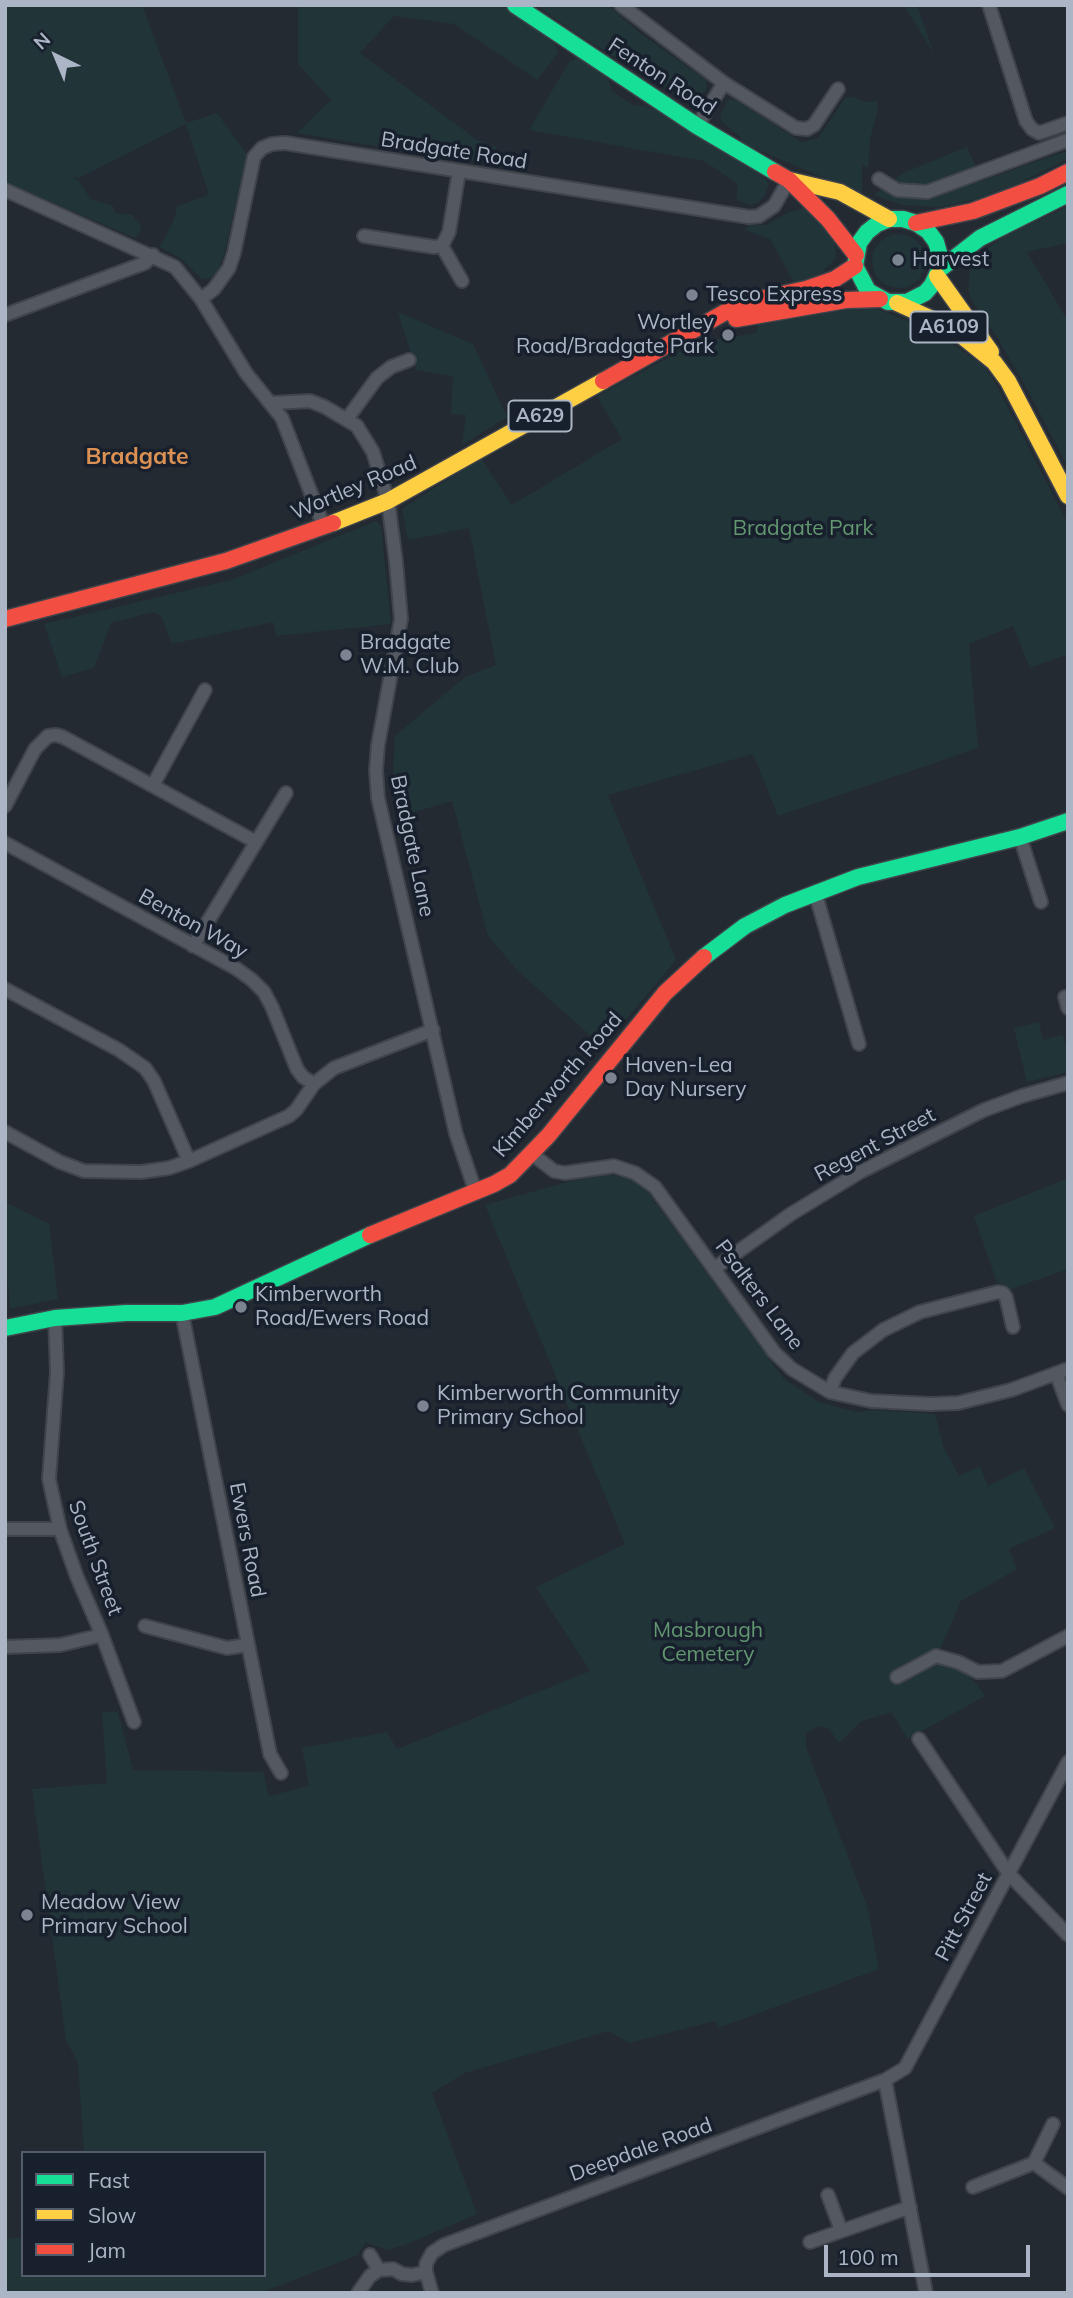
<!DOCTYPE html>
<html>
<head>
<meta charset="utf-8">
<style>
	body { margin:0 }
	#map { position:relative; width:1073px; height:2298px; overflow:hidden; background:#242a32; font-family:Mulish,sans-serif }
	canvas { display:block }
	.frame { position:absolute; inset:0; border:7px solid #acb5c5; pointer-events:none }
	.legend { position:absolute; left:21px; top:2151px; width:245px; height:126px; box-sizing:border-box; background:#18202d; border:2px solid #535c6a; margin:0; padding:9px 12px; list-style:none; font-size:21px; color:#acb5c5 }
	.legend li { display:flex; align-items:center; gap:14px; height:35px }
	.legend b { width:35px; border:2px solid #535c6a }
	.north { position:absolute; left:21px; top:21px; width:70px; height:70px; -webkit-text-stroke:5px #18202d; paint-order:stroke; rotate:317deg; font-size:19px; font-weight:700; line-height:28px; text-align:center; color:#acb5c5 }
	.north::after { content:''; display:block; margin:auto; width:24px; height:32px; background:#acb5c5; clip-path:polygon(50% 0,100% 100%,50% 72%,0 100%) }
	.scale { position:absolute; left:824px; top:2245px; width:206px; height:32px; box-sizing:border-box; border:4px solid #acb5c5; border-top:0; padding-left:9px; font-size:21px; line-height:24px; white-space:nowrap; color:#acb5c5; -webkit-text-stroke:5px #18202d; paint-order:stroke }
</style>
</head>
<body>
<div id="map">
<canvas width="1073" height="2298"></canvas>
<div class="frame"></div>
<ul class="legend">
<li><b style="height:9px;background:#16e098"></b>Fast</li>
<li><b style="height:9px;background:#ffcf43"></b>Slow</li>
<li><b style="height:9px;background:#f24e42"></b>Jam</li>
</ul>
<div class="north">N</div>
<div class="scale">100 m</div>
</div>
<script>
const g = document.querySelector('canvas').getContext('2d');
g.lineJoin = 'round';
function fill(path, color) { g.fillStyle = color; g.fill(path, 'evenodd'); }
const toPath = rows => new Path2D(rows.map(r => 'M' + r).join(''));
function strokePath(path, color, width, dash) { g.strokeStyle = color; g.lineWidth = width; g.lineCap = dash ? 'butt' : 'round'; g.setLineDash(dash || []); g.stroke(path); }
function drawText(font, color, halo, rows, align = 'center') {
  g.font = font + ' Mulish,sans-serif'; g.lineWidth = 7; g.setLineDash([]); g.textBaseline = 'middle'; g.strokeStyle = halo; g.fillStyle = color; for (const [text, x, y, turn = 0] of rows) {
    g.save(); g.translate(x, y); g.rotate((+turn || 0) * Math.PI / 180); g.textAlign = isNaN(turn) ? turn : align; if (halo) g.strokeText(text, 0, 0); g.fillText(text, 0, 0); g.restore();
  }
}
fill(toPath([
	[5,5,142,5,186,123,217,113,247,154,224,255,216,276,208,279,201,278,183,260,160,247,174,220,177,206,209,195,186,124,79,178,72,176,78,180,91,199,113,206,115,213,132,215,141,225,140,232,135,238,5,182],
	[298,5,502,5,553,42,559,52,537,80,454,24,394,16,360,53,476,139,487,145,496,146,493,165,297,133,331,100,298,64],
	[536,5,608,5,640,33,706,80,706,90,700,98,691,102,683,99,574,32],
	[904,5,917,5,934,54],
	[576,58,584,60,608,79,612,91,635,106,647,106,673,119,763,177,769,183,764,197,757,203,749,205,736,199,738,184,704,161,529,130,569,62],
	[852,97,865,102,877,101,878,109,870,140,868,168,862,165,862,194,744,144,740,137,722,122,720,115,727,101,731,99,738,101,801,142,818,138,845,98],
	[967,147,982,181,1057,154,1068,151,1068,159,1017,184,973,200,940,207,902,205,874,195,903,173],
	[1068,206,1068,243,1027,252,1068,321,1068,468,1032,398,997,337,972,301,968,290,970,271,976,260,984,251,1003,237],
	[806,207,834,238,836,258,819,275,795,284,770,239,745,230,749,224,766,225,787,213],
	'872 261a27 27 0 1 1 54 0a27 27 0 1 1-54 0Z',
	[872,307,916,324,950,342,985,367,998,388,1068,524,1068,654,1030,668,1013,626,969,644,978,748,778,816,753,754,608,795,676,960,603,1047,518,971,488,936,452,801,397,817,393,778,395,736,465,677,496,665,469,528,408,540,402,509,481,458,512,505,622,439,597,396,696,343,756,333,760,319],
	[398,312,473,344,507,417,462,445,466,415,451,414,453,376,416,370],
	[376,521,381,525,391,624,276,636,273,622,172,644,161,616,153,612,111,623,94,668,62,677,44,624,231,580],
	[1039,1022,1043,1040,1063,1035,1068,1057,1068,1072,1027,1082,1014,1028],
	[609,1174,631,1179,647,1191,783,1378,819,1402,856,1412,873,1410,935,1414,944,1448,959,1476,980,1466,988,1486,1024,1468,1055,1528,1009,1549,1017,1569,961,1601,940,1649,892,1679,897,1685,930,1665,945,1662,964,1672,975,1682,985,1696,908,1739,891,1712,860,1722,839,1743,829,1729,818,1726,806,1733,806,1746,812,1763,867,1906,879,1969,718,2028,715,2021,629,2043,609,2031,465,2073,432,2093,477,2214,407,2244,387,2250,365,2242,358,2255,260,2293,5,2293,5,2239,23,2237,23,2275,264,2275,264,2153,84,2153,78,2063,66,2040,32,1789,107,1783,102,1712,118,1712,133,1770,263,1772,269,1796,309,1786,302,1748,387,1732,397,1749,590,1671,536,1587,625,1544,485,1205,567,1182],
	[1068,1178,1068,1269,1009,1290,1004,1284,997,1283,974,1216],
	[5,1202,49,1224,58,1299,10,1309,5,1248]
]), '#213438');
const street = toPath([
	[621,5,724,83,796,128,807,129,814,125,838,89],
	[989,5,1026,121,1032,129,1039,133,1068,123],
	[697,126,724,83],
	[879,179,897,190,927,192,1068,140],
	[5,190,175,267,201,299,246,373,282,418,324,527],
	[364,236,434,247,442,246,449,232,459,171],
	[442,246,462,281],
	[201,299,214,289,229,268,234,253,254,157,262,148,272,144,285,143,749,217,759,216,774,206,789,180],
	[5,315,134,267,145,263,153,255],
	[272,403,310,401,325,407,357,426,373,452,388,501,396,562,401,619,378,745,376,770,378,798,456,1134,476,1193],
	[347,419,377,378,391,367,409,360],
	[153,785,205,690],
	[5,806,35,749,48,736,56,735,63,737,256,842],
	[1020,837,1041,902],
	[5,843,237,969,252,980,264,992,272,1007,297,1069,303,1077,314,1084],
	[815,892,859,1044],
	[193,946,286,793],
	[5,989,119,1050,145,1068,154,1081,189,1161],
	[1065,997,1068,1008],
	[5,1132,60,1162,84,1171,141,1172,169,1168,189,1161,289,1116,296,1110,314,1084,334,1068,433,1030],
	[532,1154,554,1171,565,1173,614,1166,635,1173,655,1187,774,1352,792,1369,830,1392,871,1401,930,1404,958,1403,1011,1390,1068,1369],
	[715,1268,791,1214,860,1172,984,1110,1022,1096,1068,1083],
	[182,1313,270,1754,281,1773],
	[55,1318,57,1372,49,1479,60,1529,77,1577,102,1635,134,1722],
	[1056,1373,1068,1405],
	[830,1392,835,1378,853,1353,883,1330,920,1312,998,1292,1003,1293,1006,1297,1013,1327],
	[5,1529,60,1529],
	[145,1626,227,1648,248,1645],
	[5,1647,60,1645,102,1635],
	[897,1677,936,1656,958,1662,978,1672,1002,1671,1068,1636],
	[919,1739,1009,1874,1068,1935],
	[885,2080,926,2293],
	[1034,2163,1053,2124],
	[973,2187,1034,2163,1068,2188],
	[828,2195,841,2230],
	[810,2242,910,2207],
	[370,2255,379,2270],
	[379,2270,393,2269,402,2274,412,2275,426,2272],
	[358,2293,370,2276,379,2270],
	[432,2293,426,2272,426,2264,432,2253,444,2245,885,2080,905,2068,1068,1762]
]);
const fast = toPath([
	[515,5,697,126,775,172],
	[939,270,940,256,936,242,928,231,916,223,903,219,889,219,877,224,867,232,859,243,855,266,868,291,888,302,907,302,925,293,932,285,939,270,980,238,1068,194],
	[704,957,745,926,785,905,858,877,1020,837,1068,821],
	[5,1328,55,1318,126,1313,182,1313,215,1307,370,1235]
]);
const slow = toPath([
	[789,180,840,192,889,219],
	[937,276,991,352],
	[897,303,952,328,994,362,1008,381,1068,496],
	[333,523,388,501,603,381]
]);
const jam = toPath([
	[775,172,789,180,828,219,856,255],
	[916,223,973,211,1040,186,1068,172],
	[736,319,846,300,880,299],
	[603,381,729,310,760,299,806,289,835,279,855,266],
	[5,619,226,561,333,523],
	[370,1235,494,1184,510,1175,548,1136,665,993,704,957]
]);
strokePath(street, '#40444b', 16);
strokePath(fast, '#40444b', 19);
strokePath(slow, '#40444b', 19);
strokePath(jam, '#40444b', 19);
strokePath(street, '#545860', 12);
strokePath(fast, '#16e098', 16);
strokePath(slow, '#ffcf43', 16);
strokePath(jam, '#f24e42', 16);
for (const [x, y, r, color] of [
	[898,260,7,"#7c8492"],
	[692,295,7,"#7c8492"],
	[728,335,7,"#7c8492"],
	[346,655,7,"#7c8492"],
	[611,1078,7,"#7c8492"],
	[241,1307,7,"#7c8492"],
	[423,1406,7,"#7c8492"],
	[27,1915,7,"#7c8492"]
]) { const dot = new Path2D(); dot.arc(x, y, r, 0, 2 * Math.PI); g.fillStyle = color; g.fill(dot); strokePath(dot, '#18202d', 2.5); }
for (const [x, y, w] of [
	[949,327,77],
	[540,416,63]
]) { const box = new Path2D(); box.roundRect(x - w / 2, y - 15.5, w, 31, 5); g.fillStyle = '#18202d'; g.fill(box); strokePath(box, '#acb5c5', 2); }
drawText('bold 19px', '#acb5c5', null, [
	["A6109",949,327],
	["A629",540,416]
]);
drawText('21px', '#acb5c5', '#18202d', [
	["Fenton Road",662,77,33],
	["Bradgate Road",454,151,9],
	["Wortley Road",354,488,-23],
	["Bradgate Lane",412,846,78],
	["Benton Way",193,924,29],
	["Kimberworth Road",558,1085,-49],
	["Regent Street",875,1145,-28],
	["Psalters Lane",759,1295,53],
	["Ewers Road",247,1540,79],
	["South Street",95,1558,70],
	["Pitt Street",964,1917,-62],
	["Deepdale Road",641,2150,-20]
]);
drawText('21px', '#acb5c5', '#18202d', [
	["Harvest",912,260],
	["Tesco Express",706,295],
	["Wortley",714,323,"right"],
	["Road/Bradgate Park",714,347,"right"],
	["Bradgate",360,643],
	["W.M. Club",360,667],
	["Haven-Lea",625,1066],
	["Day Nursery",625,1090],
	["Kimberworth",255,1295],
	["Road/Ewers Road",255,1319],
	["Kimberworth Community",437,1394],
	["Primary School",437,1418],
	["Meadow View",41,1903],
	["Primary School",41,1927]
], 'left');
drawText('21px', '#629770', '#18202d', [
	["Bradgate Park",803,529],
	["Masbrough",708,1631],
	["Cemetery",708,1655]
]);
drawText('bold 23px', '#da9153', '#18202d', [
	["Bradgate",137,457]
]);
</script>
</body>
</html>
